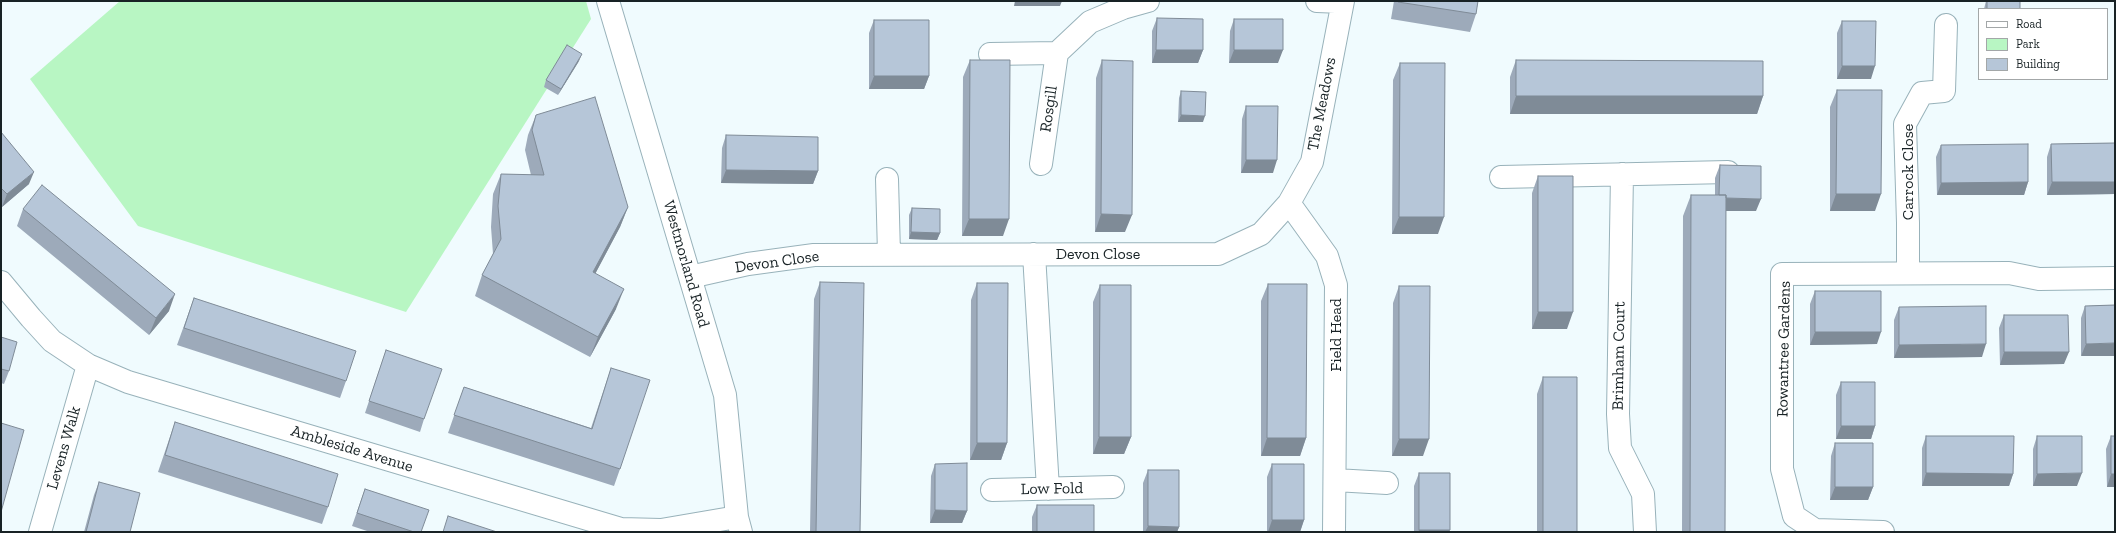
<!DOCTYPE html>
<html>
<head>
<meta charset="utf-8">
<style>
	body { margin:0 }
	#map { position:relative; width:2116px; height:533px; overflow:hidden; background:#f0fbfe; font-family:"Zilla Slab",serif }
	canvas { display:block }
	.frame { position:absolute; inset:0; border:2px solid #182225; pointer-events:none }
	.legend { position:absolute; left:1978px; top:8px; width:130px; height:72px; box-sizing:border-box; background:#fff; border:1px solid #a3a7a8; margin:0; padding:5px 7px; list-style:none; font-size:12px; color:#182225 }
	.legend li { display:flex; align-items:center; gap:8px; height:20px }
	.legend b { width:20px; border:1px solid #a3a7a8 }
</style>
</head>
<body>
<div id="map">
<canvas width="2116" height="533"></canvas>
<div class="frame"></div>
<ul class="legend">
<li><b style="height:5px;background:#fff"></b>Road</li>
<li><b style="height:11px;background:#b8f6c3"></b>Park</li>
<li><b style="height:11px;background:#b6c6d8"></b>Building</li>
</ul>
</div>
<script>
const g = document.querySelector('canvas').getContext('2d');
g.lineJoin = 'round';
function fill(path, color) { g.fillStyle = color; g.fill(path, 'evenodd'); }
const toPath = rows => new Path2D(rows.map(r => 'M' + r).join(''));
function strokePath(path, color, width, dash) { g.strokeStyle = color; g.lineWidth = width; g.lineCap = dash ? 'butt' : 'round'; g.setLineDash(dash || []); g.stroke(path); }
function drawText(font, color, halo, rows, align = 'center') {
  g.font = font + ' "Zilla Slab",serif'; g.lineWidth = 3; g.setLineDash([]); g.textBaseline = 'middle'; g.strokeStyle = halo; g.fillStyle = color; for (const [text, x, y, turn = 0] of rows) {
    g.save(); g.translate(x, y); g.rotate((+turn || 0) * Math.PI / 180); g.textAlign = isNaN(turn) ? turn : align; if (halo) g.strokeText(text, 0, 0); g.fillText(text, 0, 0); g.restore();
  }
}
fill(toPath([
	[120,1,586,1,591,19,406,312,138,226,30,79]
]), '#b8f6c3');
const minor = toPath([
	[608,1,725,395,737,517,741,532],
	[1317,1,1342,2],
	[990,54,1057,53],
	[1041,164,1057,53,1090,22,1123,8,1148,1],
	[1622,174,1618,414,1620,448,1643,494,1645,532],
	[1501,177,1728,172],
	[887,179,889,254],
	[1289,203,1327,256,1336,285,1334,532],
	[1034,254,1048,489],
	[1908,272,1908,223,1905,124,1922,93,1944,91,1946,25],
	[690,277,748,264,814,255,1218,254,1261,234,1289,203,1312,162,1343,1],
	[1,282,31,318,52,341,88,365,128,382,621,529,661,530,737,517],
	[1335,480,1387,483],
	[992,490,1113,487],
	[40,532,88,365],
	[1883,532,1815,530,1794,516,1782,469,1782,274,2009,273,2039,279,2115,278]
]);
strokePath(minor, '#98b2ba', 24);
strokePath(minor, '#fff', 22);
fill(toPath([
	[1394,1,1478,1,1476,14,1470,32,1391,19],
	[1986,1,2020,1,2020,9,1984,9],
	[1157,18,1203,50,1198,63,1152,63,1152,31],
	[1234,19,1278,63,1229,63,1230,31],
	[874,20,929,76,924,89,869,89,869,33],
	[1842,21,1871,79,1837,79,1837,33],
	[970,60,1003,236,962,236,963,77],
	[1102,60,1125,232,1095,232,1096,78],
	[1516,60,1763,96,1757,114,1510,114,1510,77],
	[579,61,558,95,544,87,546,80],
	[1400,63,1438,234,1392,234,1393,80],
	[1837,90,1875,211,1830,211,1830,107],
	[1181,91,1203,122,1178,122,1179,98],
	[1246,106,1273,173,1241,173,1242,119],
	[536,115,628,207,620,227,595,274,616,309,590,357,475,296,482,275,493,254,491,227,493,194,501,174,531,175,525,150,528,135],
	[1,132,29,184,2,207,1,206],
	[726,135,818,171,813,184,721,183,722,148],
	[2115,143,2115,194,2047,195,2047,157,2051,144],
	[1941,145,2028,182,2024,195,1937,195,1936,157],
	[1720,165,1756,211,1726,211,1725,532,1682,532,1683,216,1691,195,1715,195,1715,178],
	[1538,176,1567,329,1532,329,1532,193],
	[912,208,940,233,937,240,909,239,909,215],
	[23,209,169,311,149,335,17,226],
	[820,282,860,532,810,532,814,299],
	[977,283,1007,443,1001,460,970,460,971,300],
	[1268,284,1306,438,1300,456,1261,456,1261,301],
	[1100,285,1131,437,1124,454,1093,454,1093,302],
	[1399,286,1423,456,1392,456,1393,303],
	[1815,291,1877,344,1810,345,1810,304],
	[194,298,346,381,340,398,177,345],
	[2115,305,2081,356,2081,318,2085,306],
	[1899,307,1982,357,1894,358,1894,320],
	[2004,315,2064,364,2000,365,1999,328],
	[1,337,9,371,4,384,1,383],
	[386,350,424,419,420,432,365,413],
	[611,368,620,469,614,486,448,433,464,387,591,428],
	[1543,377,1577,532,1537,532,1537,394],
	[1841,382,1875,426,1871,439,1836,439,1836,395],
	[175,422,328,507,322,524,158,472],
	[1926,436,2013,474,2009,486,1922,486,1922,448],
	[2037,436,2077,486,2033,486,2033,449],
	[2111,436,2115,487,2107,487,2106,449],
	[1835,443,1873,487,1868,500,1830,500,1831,456],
	[935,464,967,511,962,523,930,523,931,476],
	[1272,464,1304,520,1300,532,1267,532,1267,477],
	[1148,470,1179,527,1177,532,1143,532,1143,483],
	[1419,473,1449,532,1414,532,1414,486],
	[99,482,130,532,84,532,94,495],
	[365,489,421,532,370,532,352,526],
	[1037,505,1094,532,1032,532,1032,517]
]), '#9daaba');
fill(toPath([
	[1015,1,1062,1,1060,6,1014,6],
	[1156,50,1203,50,1198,63,1152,63],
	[1234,50,1283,50,1278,63,1229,63],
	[582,54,579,61,558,95,561,89],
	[1842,66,1875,66,1871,79,1837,79],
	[874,76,929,76,924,89,869,89],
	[1516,96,1763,96,1757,114,1510,114],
	[1181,115,1205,116,1203,122,1178,122],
	[1246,160,1277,160,1273,173,1241,173],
	[726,170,818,171,813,184,721,183],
	[34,172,29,184,2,207,7,194],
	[2028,182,2024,195,1937,195,1941,183],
	[2052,182,2115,182,2115,194,2047,195],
	[1836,194,1881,194,1875,211,1830,211],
	[1719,198,1761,199,1756,211,1715,211],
	[628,207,620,227,585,293,593,272],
	[1101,214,1132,215,1125,232,1095,232],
	[1399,217,1444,217,1438,234,1392,234],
	[969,219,1009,219,1003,236,962,236],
	[911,232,940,233,937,240,909,239],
	[624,289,616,309,590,357,598,337],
	[175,294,169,311,149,335,156,318],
	[1538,312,1573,312,1567,329,1532,329],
	[1815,332,1881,332,1877,344,1810,345],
	[2115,343,2115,356,2081,356,2086,344],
	[1986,344,1982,357,1894,358,1899,345],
	[2004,352,2069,352,2064,364,2000,365],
	[1841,426,1875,426,1871,439,1836,439],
	[1099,437,1131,437,1124,454,1093,454],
	[1267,438,1306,438,1300,456,1261,456],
	[1399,439,1429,439,1423,456,1392,456],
	[977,443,1007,443,1001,460,970,460],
	[1926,473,2013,474,2009,486,1922,486],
	[2082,473,2077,486,2033,486,2037,474],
	[2111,474,2115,474,2115,487,2107,487],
	[1835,487,1873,487,1868,500,1830,500],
	[935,510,967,511,962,523,930,523],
	[1272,520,1304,520,1300,532,1268,532],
	[1148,526,1179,527,1177,532,1145,532],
	[1419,530,1450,530,1449,532,1418,532]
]), '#7f8b97');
const building = toPath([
	[1398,1,1478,1,1476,14,1398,2,1398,1],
	[1987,1,2020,1,2020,9,1987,9,1987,1],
	[1157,18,1203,19,1203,50,1156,50,1157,18],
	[1234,19,1283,19,1283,50,1234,50,1234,19],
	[874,20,929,20,929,76,874,76,874,20],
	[1842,21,1876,21,1875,66,1842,66,1842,21],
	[567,45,582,54,561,89,546,80,567,45],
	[970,60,1010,60,1009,219,969,219,970,60],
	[1102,60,1133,61,1132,215,1101,214,1102,60],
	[1516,60,1763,61,1763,96,1516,96,1516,60],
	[1400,63,1445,63,1444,217,1399,217,1400,63],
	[1837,90,1882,90,1881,194,1836,194,1837,90],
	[1181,91,1206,92,1205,116,1181,115,1181,91],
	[595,97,628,207,593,272,624,289,598,337,482,275,501,239,498,206,501,174,544,175,532,130,536,115,595,97],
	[1246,106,1278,106,1277,160,1246,160,1246,106],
	[1,132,34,172,7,194,1,188,1,132],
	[726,135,818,137,818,171,726,170,726,135],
	[2115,143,2115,182,2052,182,2051,144,2115,143],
	[2028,144,2028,182,1941,183,1941,145,2028,144],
	[1720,165,1761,166,1761,199,1726,198,1726,195,1719,195,1720,165],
	[1538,176,1573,176,1573,312,1538,312,1538,176],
	[42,185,175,294,156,318,23,209,42,185],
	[1691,195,1726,195,1725,532,1690,532,1691,195],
	[912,208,940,209,940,233,911,232,912,208],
	[820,282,864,283,860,532,816,532,820,282],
	[977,283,1008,283,1007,443,977,443,977,283],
	[1268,284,1307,284,1306,438,1267,438,1268,284],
	[1100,285,1131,285,1131,437,1099,437,1100,285],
	[1399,286,1430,286,1429,439,1399,439,1399,286],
	[1815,291,1881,291,1881,332,1815,332,1815,291],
	[194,298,356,351,346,381,184,328,194,298],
	[2115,305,2115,343,2086,344,2085,306,2115,305],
	[1986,306,1986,344,1899,345,1899,307,1986,306],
	[2004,315,2068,315,2069,352,2004,352,2004,315],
	[1,337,17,342,9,371,1,369,1,337],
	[386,350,442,369,424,419,369,401,386,350],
	[611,368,650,380,620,469,454,415,464,387,592,429,611,368],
	[1543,377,1577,377,1577,532,1543,532,1543,377],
	[1841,382,1875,382,1875,426,1841,426,1841,382],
	[175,422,338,474,328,507,165,455,175,422],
	[1,423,24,430,1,512,1,423],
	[1926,436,2014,436,2013,474,1926,473,1926,436],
	[2037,436,2082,436,2082,473,2037,474,2037,436],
	[2111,436,2115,436,2115,474,2111,474,2111,436],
	[1835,443,1873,443,1873,487,1835,487,1835,443],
	[967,463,967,511,935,510,935,464,967,463],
	[1272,464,1304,464,1304,520,1272,520,1272,464],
	[1148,470,1179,470,1179,527,1148,526,1148,470],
	[1419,473,1450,473,1450,530,1419,530,1419,473],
	[99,482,140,493,130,532,86,532,99,482],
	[365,489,429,510,421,532,414,532,357,513,365,489],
	[1037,505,1094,505,1094,532,1037,532,1037,505],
	[448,516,497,532,443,532,448,516]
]);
fill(building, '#b6c6d8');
strokePath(building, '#7f8b97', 1);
drawText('16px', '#182225', '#fff', [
	["The Meadows",1322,104,-79],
	["Rosgill",1049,109,-82],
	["Carrock Close",1908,172,-90],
	["Devon Close",1098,254],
	["Devon Close",777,262,-8],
	["Westmorland Road",686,264,74],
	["Field Head",1336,335,-90],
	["Rowantree Gardens",1784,349,-89],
	["Brimham Court",1619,356,-89],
	["Levens Walk",64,448,-74],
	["Ambleside Avenue",352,449,17],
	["Low Fold",1052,489,-1]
]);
</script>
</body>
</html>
